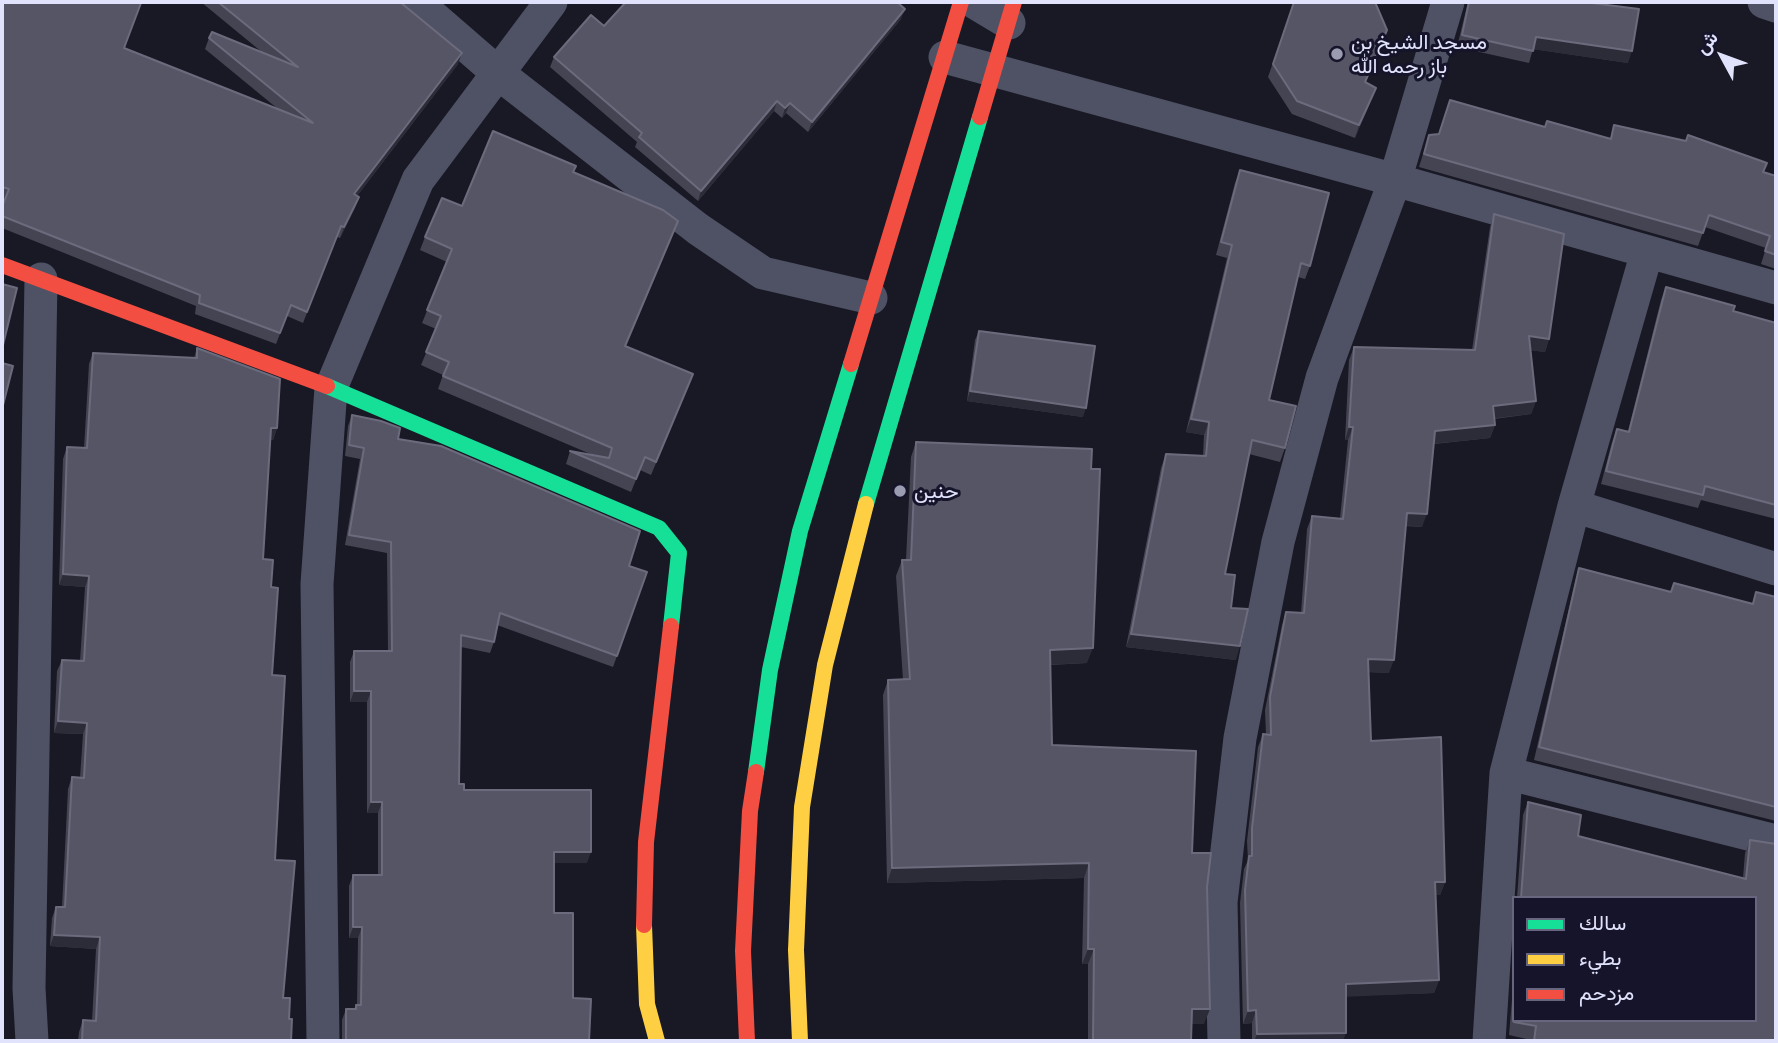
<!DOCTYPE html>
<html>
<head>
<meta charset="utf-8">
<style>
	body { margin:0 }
	#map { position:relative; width:1778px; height:1043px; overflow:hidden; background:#191925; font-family:Barlow,Vazirmatn,sans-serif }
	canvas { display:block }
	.frame { position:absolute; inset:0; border:4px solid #e1e2fc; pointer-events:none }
	.legend { position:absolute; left:1512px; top:896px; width:245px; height:126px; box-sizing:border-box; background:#15142a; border:2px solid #67667e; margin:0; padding:9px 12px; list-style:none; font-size:21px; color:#e1e2fc }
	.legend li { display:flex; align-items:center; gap:14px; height:35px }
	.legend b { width:35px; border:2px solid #67667e }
	.north { position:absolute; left:1687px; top:21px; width:70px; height:70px; -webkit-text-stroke:5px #15142a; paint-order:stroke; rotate:311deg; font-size:19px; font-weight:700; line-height:28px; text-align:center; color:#e1e2fc }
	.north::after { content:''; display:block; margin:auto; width:24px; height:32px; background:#e1e2fc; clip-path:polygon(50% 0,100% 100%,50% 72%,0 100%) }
</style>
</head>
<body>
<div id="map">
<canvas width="1778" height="1043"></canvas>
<div class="frame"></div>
<ul class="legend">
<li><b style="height:9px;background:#16e098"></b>سالك</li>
<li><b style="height:9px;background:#ffcf43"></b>بطيء</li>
<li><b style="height:9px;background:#f24e42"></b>مزدحم</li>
</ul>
<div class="north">ش</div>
</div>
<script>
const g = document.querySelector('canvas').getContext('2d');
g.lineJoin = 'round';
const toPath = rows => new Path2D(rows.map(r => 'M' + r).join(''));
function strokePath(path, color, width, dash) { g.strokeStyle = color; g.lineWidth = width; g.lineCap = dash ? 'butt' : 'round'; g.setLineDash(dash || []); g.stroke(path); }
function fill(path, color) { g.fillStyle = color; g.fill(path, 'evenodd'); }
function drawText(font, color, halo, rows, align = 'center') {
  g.font = font + ' Barlow,Vazirmatn,sans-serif'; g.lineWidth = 6; g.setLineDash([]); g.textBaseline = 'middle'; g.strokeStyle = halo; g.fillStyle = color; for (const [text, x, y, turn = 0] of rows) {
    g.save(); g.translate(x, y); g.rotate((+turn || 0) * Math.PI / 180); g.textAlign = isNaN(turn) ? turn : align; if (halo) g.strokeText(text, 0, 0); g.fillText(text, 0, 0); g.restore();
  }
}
strokePath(toPath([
	[416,2,499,74,698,229,763,273,871,298],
	[974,2,1009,23],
	[1764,2,1776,6],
	[945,57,1395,180,1776,288],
	[1574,506,1776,569],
	[1506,773,1776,841],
	[32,1041,29,988,41,279],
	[323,1041,317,584,331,388,418,180,551,2],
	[1224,1041,1221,902,1240,738,1278,542,1322,378,1395,180,1448,2],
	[1489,1041,1506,773,1574,506,1647,252]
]), '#4f5265', 33);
strokePath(toPath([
	[327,386,659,528,679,553,671,626],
	[866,504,980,117],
	[756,772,770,670,800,531,851,364]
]), '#16e098', 16);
strokePath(toPath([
	[644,925,647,1004,657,1041],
	[800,1041,796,950,802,807,825,665,866,504]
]), '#ffcf43', 16);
strokePath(toPath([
	[980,117,1014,2],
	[2,265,327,386],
	[851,364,961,2],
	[644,925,646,842,671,626],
	[747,1041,743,951,750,811,756,772]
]), '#f24e42', 16);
fill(toPath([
	[2,2,124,48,278,109,205,49,209,38,263,53,201,2,400,2,458,64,357,196,359,197,355,208,340,238,337,237,303,323,287,316,276,344,195,314,196,306,2,228,2,207,4,200,2,199],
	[1294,2,1387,30,1366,82,1376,88,1355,138,1292,114,1268,77],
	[1468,2,1584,2,1628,63,1533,49,1529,63,1457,47],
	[901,19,808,132,786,113,782,118,774,111,698,201,635,147,637,142,550,67,554,57,604,26],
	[1450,100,1545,127,1610,139,1614,125,1776,176,1776,269,1761,264,1766,248,1705,227,1698,246,1419,167,1429,135,1439,134],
	[1240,170,1310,266,1305,279,1298,277,1269,400,1285,448,1280,462,1249,454,1225,574,1231,608,1236,660,1126,647,1161,468,1166,454,1203,456,1204,435,1186,432,1227,258,1216,255,1235,183],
	[574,172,673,234,626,346,688,387,651,475,640,470,631,492,566,464,570,451,595,456,438,389,443,375,421,365,436,329,422,323,447,262,420,250,425,237,462,206],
	[1494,214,1549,339,1545,352,1530,350,1536,401,1531,414,1494,419,1495,425,1490,438,1434,444,1422,527,1406,526,1389,673,1369,672,1371,741,1445,882,1440,895,1436,895,1439,980,1434,993,1346,996,1343,1041,1252,1041,1252,1023,1243,1024,1240,903,1244,869,1248,860,1247,841,1258,747,1263,734,1266,735,1265,710,1282,625,1286,612,1301,613,1307,529,1312,516,1340,518,1348,440,1345,440,1349,360,1354,347,1472,350,1490,227],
	[1666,287,1733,311,1776,323,1776,519,1701,500,1698,508,1601,484,1612,442,1617,429,1628,431,1661,300],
	[979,331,1083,417,967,401,975,340],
	[197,348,277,428,273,440,270,439,263,559,271,587,275,860,283,998,289,1019,291,1041,78,1041,79,1032,83,1020,92,1021,96,949,50,946,52,918,56,907,62,907,68,789,72,777,80,778,83,734,54,733,57,671,62,660,80,661,85,587,59,585,63,459,67,447,84,448,89,364,93,353,194,358],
	[352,415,398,439,629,566,617,656,613,667,497,625,494,642,490,653,461,647,459,784,464,790,587,863,554,863,554,913,573,998,589,1041,342,1041,342,1020,346,1009,354,1009,356,1005,357,1005,358,938,349,938,349,886,353,875,378,875,378,813,367,813,367,702,350,702,350,662,354,651,388,651,387,553,345,545,360,459,345,456,348,426],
	[916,442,1091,469,1087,663,1050,665,1052,745,1192,853,1207,887,1204,1024,1192,1024,1191,1041,1088,1041,1088,964,1082,964,1084,878,887,883,883,695,888,680,903,680,896,576,902,560,906,560,911,457],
	[1579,568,1671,592,1674,583,1752,604,1756,592,1776,597,1776,821,1534,760,1575,582],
	[1528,802,1578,836,1743,878,1745,853,1750,840,1776,1041,1531,1041,1531,1040,1509,1035,1514,976,1514,1020,1755,898,1517,898,1523,815]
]), '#444453');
fill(toPath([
	[905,9,901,19,808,132,812,122],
	[1536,37,1632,51,1628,63,1532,49],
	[462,53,458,64,350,205,354,194],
	[1376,88,1371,101,1355,138,1359,125],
	[777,101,774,111,698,201,701,191],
	[790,103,786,113,782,118,785,108],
	[359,197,355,208,340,238,344,227],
	[678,221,673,234,621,359,625,346],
	[1529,336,1549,339,1545,352,1524,349],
	[970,391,1086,408,1083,417,967,401],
	[1536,401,1531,414,1488,419,1493,406],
	[1191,419,1209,422,1204,435,1186,432],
	[1495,425,1490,438,1431,444,1435,431],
	[1349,427,1353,427,1348,440,1345,440],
	[271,428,277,428,273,440,267,439],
	[1407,513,1427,514,1422,527,1402,525],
	[63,574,89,576,85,587,59,585],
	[1131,634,1240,646,1236,660,1126,647],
	[1093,648,1087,663,1044,665,1050,650],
	[1368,659,1394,660,1389,673,1364,672],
	[354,691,371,691,367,702,350,702],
	[58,721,87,723,83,734,54,733],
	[371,802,382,802,378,813,367,813],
	[554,852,591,852,587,863,550,863],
	[1089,863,1084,878,887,883,892,868],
	[1435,882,1445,882,1440,895,1430,895],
	[353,927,362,927,358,938,349,938],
	[54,935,100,937,96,949,50,946],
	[1088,949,1094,949,1088,964,1082,964],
	[1439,980,1434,993,1341,997,1346,984],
	[1192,1009,1210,1009,1204,1024,1186,1024],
	[1256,1010,1252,1023,1243,1024,1248,1011],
	[1346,1033,1343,1041,1254,1041,1257,1034]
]), '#2c2c39');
const building = toPath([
	[2,2,137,2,141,3,124,48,313,123,209,38,212,32,298,67,218,2,400,2,462,53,354,194,359,197,344,227,341,226,307,312,291,305,280,333,199,303,200,295,2,216,2,207,9,189,2,187,2,2],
	[626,2,897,2,905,9,812,122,790,103,785,108,777,101,701,191,639,137,642,133,554,57,591,15,604,26,626,2],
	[1294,2,1375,2,1387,30,1365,82,1376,88,1359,125,1297,101,1273,64,1294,2],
	[1469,2,1584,2,1639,9,1632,51,1536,37,1533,51,1462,35,1469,2],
	[1450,100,1545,127,1547,121,1611,139,1614,125,1686,141,1688,135,1767,163,1763,172,1776,176,1776,255,1765,251,1770,236,1709,215,1703,233,1424,154,1429,135,1439,134,1450,100],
	[493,131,576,166,573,172,663,210,678,221,625,346,693,374,656,462,645,457,636,479,570,451,609,458,612,448,443,376,449,362,426,352,441,316,427,310,452,249,425,237,442,198,462,206,493,131],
	[1240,170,1329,193,1310,266,1301,263,1269,400,1296,406,1285,448,1252,440,1225,574,1235,575,1231,608,1248,609,1240,646,1131,634,1166,454,1206,456,1209,422,1191,419,1232,245,1221,242,1240,170],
	[1494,214,1564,234,1549,339,1529,336,1536,401,1493,406,1495,425,1435,431,1427,514,1407,513,1394,660,1368,659,1371,741,1441,737,1445,882,1435,882,1439,980,1346,984,1346,1033,1257,1034,1256,1010,1248,1011,1245,890,1249,856,1252,856,1252,828,1263,734,1271,735,1270,697,1286,612,1304,613,1312,516,1343,519,1353,427,1349,427,1354,347,1475,350,1494,214],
	[2,284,17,288,2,349,2,284],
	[1666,287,1735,306,1733,311,1776,323,1776,505,1705,486,1703,495,1606,471,1617,429,1629,432,1666,287],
	[979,331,1095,346,1086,408,970,391,979,331],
	[197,348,280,379,277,428,271,428,263,559,273,560,271,587,278,588,272,675,285,676,275,860,295,861,283,998,290,998,289,1019,292,1019,291,1041,82,1041,83,1020,96,1021,100,937,54,935,56,907,65,907,72,777,84,778,87,723,58,721,62,660,84,661,89,576,63,574,67,447,87,448,93,353,197,358,197,348],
	[2,363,13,366,2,409,2,363],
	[352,415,381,421,400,428,398,439,441,446,640,531,629,566,647,572,617,656,500,613,494,642,461,635,459,784,464,784,464,790,591,790,591,852,554,852,554,913,573,913,573,998,591,999,589,1041,346,1041,346,1009,356,1009,356,1005,361,1005,362,927,353,927,353,875,382,875,382,802,371,802,371,691,354,691,354,651,392,651,391,542,349,535,364,448,349,445,352,415],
	[916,442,1092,449,1091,469,1100,469,1093,648,1050,650,1052,745,1196,751,1192,853,1211,853,1207,887,1210,1009,1192,1009,1191,1041,1093,1041,1094,949,1088,949,1089,863,892,868,888,680,910,679,902,560,911,560,916,442],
	[1579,568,1671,592,1674,583,1753,604,1756,592,1776,597,1776,807,1539,747,1579,568],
	[1528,802,1581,815,1578,836,1746,879,1750,840,1776,844,1776,1041,1534,1041,1536,1026,1514,1022,1514,1019,1755,1020,1755,898,1521,898,1528,802]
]);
fill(building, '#555565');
strokePath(building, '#6b6b7d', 2);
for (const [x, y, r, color] of [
	[1337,54,7,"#9b9cb1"],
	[900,491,7,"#9b9cb1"]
]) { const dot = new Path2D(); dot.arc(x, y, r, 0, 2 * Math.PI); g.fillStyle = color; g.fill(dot); strokePath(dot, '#15142a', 2.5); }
drawText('21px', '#e1e2fc', '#15142a', [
	["مسجد الشيخ بن",1351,42],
	["باز رحمه الله",1351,66],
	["حنين",914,491]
], 'left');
</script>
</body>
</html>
